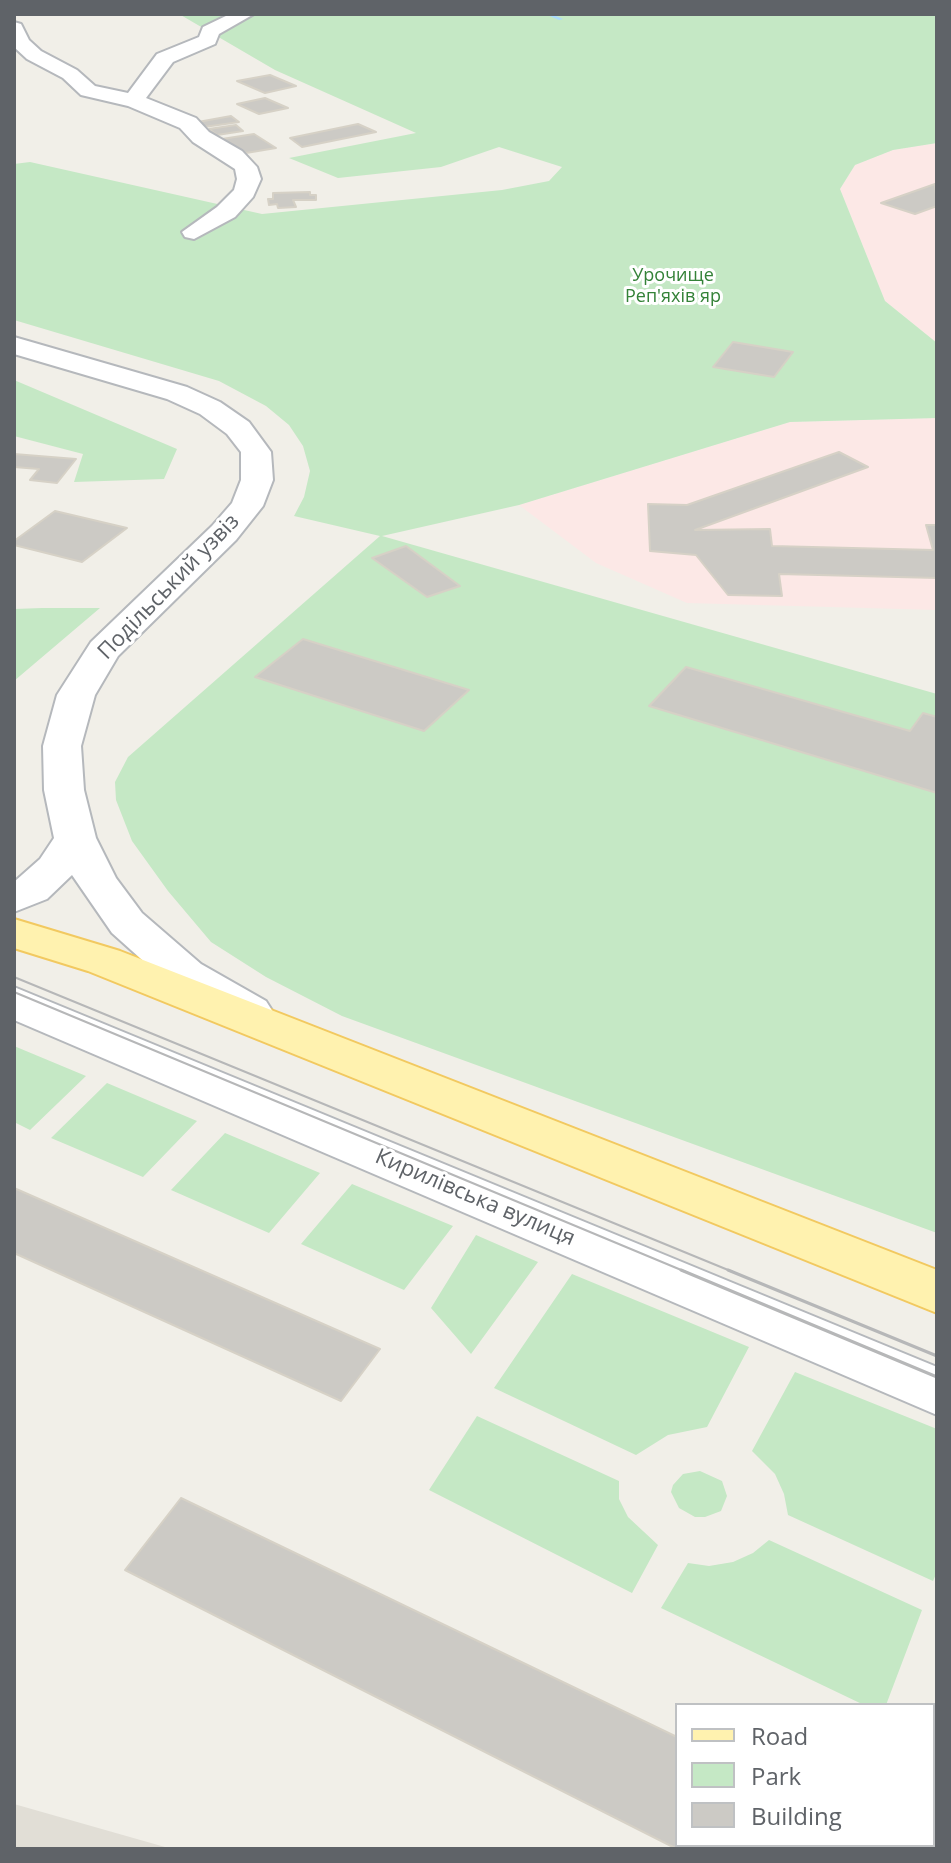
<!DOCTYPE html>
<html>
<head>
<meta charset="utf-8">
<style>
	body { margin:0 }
	#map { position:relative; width:951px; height:1863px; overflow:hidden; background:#f1efe8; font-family:"Open Sans",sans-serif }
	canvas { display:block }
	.frame { position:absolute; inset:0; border:16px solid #5f6368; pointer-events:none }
	.legend { position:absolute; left:675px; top:1703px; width:260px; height:144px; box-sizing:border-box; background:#fff; border:2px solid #bfc1c3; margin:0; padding:10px 14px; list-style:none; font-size:24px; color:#5f6368 }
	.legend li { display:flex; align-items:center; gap:16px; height:40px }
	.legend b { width:40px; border:2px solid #bfc1c3 }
</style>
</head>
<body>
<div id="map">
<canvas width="951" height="1863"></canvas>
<div class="frame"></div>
<ul class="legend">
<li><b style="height:10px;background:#fff2af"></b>Road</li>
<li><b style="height:22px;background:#c5e8c5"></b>Park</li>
<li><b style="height:22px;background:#cccac5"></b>Building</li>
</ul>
</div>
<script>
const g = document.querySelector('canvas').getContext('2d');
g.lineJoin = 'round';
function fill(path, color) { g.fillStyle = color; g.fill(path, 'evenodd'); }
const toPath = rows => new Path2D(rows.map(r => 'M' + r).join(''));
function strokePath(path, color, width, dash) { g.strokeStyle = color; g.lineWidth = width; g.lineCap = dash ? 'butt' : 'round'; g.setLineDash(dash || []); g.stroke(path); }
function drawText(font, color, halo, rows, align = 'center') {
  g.font = font + ' "Open Sans",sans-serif'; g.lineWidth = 6; g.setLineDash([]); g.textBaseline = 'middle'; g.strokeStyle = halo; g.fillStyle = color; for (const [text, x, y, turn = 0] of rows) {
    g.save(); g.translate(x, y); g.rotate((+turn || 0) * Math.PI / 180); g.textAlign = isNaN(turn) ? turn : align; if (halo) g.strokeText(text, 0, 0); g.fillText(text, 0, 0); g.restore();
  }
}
fill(toPath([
	[14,1804,172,1849,14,1849]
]), '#e1ded6');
fill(toPath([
	[937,143,937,343,885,301,840,189,855,165,893,150],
	[937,418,937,610,687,603,596,563,519,505,790,422]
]), '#fce8e6');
fill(toPath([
	[179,14,937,14,937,143,893,150,855,165,840,189,885,301,937,343,937,418,790,422,519,505,382,536,937,694,937,1233,342,1016,266,977,211,942,168,891,132,841,116,800,115,782,128,757,380,536,294,516,304,497,310,471,303,446,289,425,266,406,219,381,14,320,14,164,30,162,262,214,502,190,549,181,562,167,499,147,441,167,338,178,289,158,416,133,275,70],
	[14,380,177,449,164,479,74,482,83,454,14,436],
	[42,608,100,608,14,681,14,609],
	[14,1046,86,1076,30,1130,14,1122],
	[107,1083,197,1121,143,1177,51,1138],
	[225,1133,320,1173,269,1233,171,1190],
	[352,1184,453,1226,404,1290,301,1244],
	[476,1235,538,1262,471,1354,431,1308],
	[572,1274,749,1347,707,1427,668,1435,636,1455,494,1388],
	[795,1372,937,1429,937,1572,933,1581,788,1515,784,1494,775,1474,752,1451],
	[477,1416,619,1481,619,1499,628,1517,658,1545,632,1593,429,1490],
	[700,1471,722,1481,727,1496,721,1511,705,1517,695,1517,679,1508,671,1492,673,1485,683,1474],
	[769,1540,922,1610,886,1705,864,1705,661,1608,688,1563,709,1566,733,1562,753,1553]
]), '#c5e8c5');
fill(toPath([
	[545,14,551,14,563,19,559,20,545,14]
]), '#aadaff');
const building = toPath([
	[270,75,296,86,265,93,237,81,270,75],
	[265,98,288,108,259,114,237,104,265,98],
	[231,116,239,122,204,127,198,122,231,116],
	[358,124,376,132,302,147,290,138,358,124],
	[236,125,243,131,217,135,209,129,236,125],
	[254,134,276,148,246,153,222,139,254,134],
	[935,184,937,206,915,214,881,203,935,184],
	[310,192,310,195,316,195,316,200,293,200,296,207,278,208,277,204,269,205,268,199,273,199,273,193,310,192],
	[733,342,793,352,774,377,713,367,733,342],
	[839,452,868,467,695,530,770,529,772,546,933,550,926,525,937,525,937,578,779,574,782,596,728,595,696,555,650,551,648,504,687,505,839,452],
	[14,454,76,459,57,483,30,480,39,469,14,467,14,454],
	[55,511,127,528,82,562,14,545,14,541,55,511],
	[406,546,460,586,427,597,372,558,406,546],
	[303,639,469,690,424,731,255,677,303,639],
	[686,667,910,731,923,713,937,717,937,793,649,706,686,667],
	[14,1188,380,1349,341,1401,14,1253,14,1188],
	[181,1498,677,1737,677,1845,901,1845,910,1849,677,1849,125,1570,181,1498]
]);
fill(building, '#cccac5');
strokePath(building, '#d6d1c6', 2);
const minor = toPath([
	[230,14,254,14,219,34,215,44,173,62,146,98,196,118,209,132,242,151,257,167,261,179,253,197,235,217,194,239,185,237,182,232,217,207,234,190,237,179,235,169,193,142,180,128,128,106,81,95,63,78,27,59,14,47,14,22,21,24,29,40,41,51,77,70,95,86,128,93,157,54,199,37,203,27,230,14],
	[14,337,187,387,220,402,249,422,271,452,273,480,263,506,236,540,118,656,95,695,81,746,84,790,96,838,116,878,142,913,201,964,266,1001,273,1012,266,1023,250,1027,234,1023,169,984,112,933,72,875,47,899,14,912,14,882,40,859,54,838,44,790,43,746,57,695,91,642,212,526,232,503,241,480,241,452,227,434,200,414,167,399,14,354,14,337],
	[14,987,937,1367,937,1415,14,1020,14,987]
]);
const major = toPath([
	[14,919,120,951,937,1270,937,1313,88,971,14,948,14,919]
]);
strokePath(minor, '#b5b8bc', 4);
strokePath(major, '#f2c960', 4);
fill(minor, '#fff');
fill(major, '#fff2af');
strokePath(toPath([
	[14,977,733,1272],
	[14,992,686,1272]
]), '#b6b7b8', 2);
strokePath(toPath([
	[681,1270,937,1377],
	[728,1270,937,1356]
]), '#b6b7b8', 3);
drawText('18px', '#348238', '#fff', [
	["Урочище",673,276],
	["Реп'яхів яр",673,297]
]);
drawText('22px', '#5f6368', '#fff', [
	["Подільський узвіз",169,587,-46],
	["Кирилівська вулиця",475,1198,23]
]);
</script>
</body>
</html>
